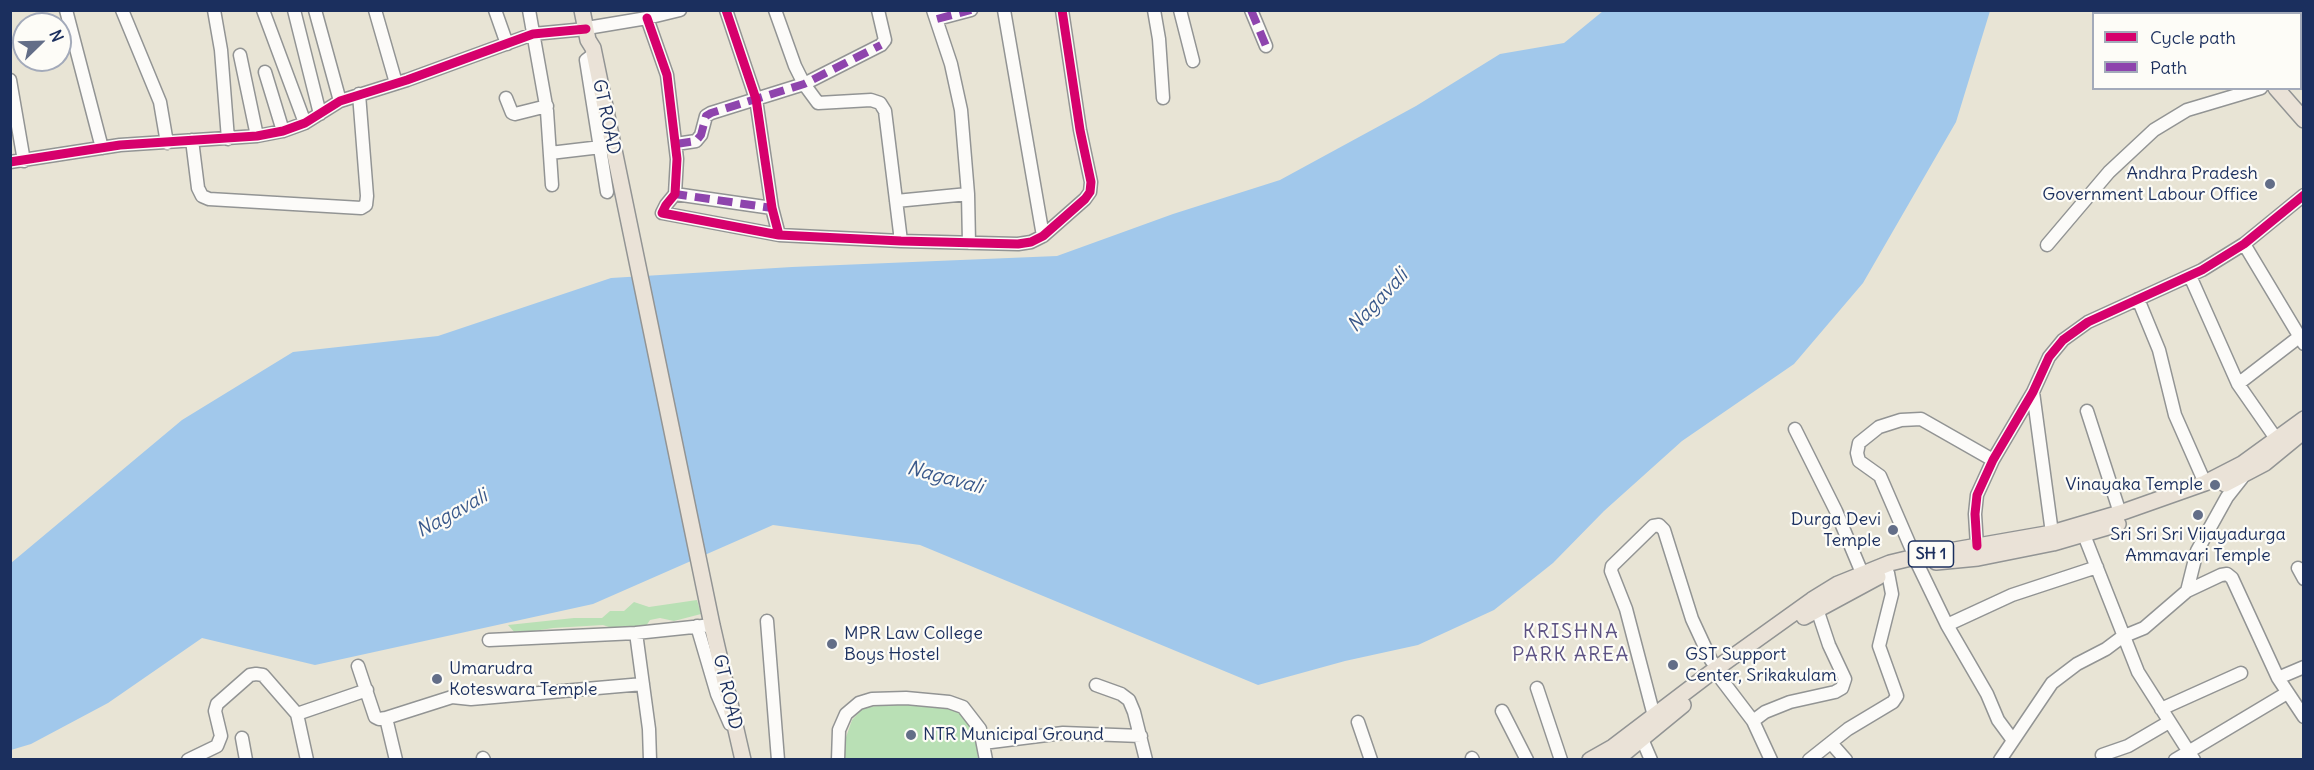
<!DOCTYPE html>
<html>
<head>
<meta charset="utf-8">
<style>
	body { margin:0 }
	#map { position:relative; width:2314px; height:770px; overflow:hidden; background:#e8e4d5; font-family:Delius,sans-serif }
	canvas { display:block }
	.frame { position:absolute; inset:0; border:12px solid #1b2f5e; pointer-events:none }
	.legend { position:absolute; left:2092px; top:12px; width:210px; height:78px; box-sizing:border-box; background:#fdfcf7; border:2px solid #a3aaba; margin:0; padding:8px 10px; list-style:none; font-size:18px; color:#1b2f5e }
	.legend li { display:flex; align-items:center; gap:12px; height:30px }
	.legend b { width:30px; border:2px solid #a3aaba }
	.north { position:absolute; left:12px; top:12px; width:60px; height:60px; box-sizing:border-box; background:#fdfcf7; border:2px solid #a3aaba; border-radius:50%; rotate:67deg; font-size:16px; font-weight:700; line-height:24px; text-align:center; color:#1b2f5e }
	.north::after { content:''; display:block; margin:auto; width:21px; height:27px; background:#636e88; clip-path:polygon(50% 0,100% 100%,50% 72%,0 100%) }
</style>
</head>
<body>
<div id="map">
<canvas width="2314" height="770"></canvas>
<div class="frame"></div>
<ul class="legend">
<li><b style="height:8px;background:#d6006c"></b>Cycle path</li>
<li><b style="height:8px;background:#8e44ad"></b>Path</li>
</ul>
<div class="north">N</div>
</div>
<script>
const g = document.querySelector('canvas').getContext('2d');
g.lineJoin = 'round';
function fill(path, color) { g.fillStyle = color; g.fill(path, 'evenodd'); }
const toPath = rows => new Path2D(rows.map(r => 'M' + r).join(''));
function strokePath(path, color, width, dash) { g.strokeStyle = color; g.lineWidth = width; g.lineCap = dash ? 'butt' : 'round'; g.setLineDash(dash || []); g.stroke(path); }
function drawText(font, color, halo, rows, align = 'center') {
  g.font = font + ' Delius,sans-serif'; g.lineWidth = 4.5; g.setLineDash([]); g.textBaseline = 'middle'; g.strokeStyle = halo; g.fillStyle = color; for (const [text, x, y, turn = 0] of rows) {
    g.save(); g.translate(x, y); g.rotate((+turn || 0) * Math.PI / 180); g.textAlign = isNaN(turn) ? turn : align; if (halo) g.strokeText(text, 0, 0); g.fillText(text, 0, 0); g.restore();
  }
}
fill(toPath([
	[2247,11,2303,11,2303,73,2300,71,2300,14,2249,13],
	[697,600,701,614,674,621,660,618,650,620,646,626,629,628,627,627,612,628,603,625,553,628,516,634,508,625,574,618,602,618,610,611,624,611,634,602,649,607],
	[908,704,955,710,966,714,975,729,978,759,845,759,845,740,852,720,864,707]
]), '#b9e0b5');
fill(toPath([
	[1603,11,1990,11,1956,122,1863,283,1794,364,1682,441,1604,511,1553,563,1494,610,1418,645,1345,661,1258,685,920,545,773,525,593,604,315,665,202,638,108,703,31,744,11,750,11,563,182,420,293,352,438,336,611,278,792,267,1057,256,1173,214,1280,180,1416,106,1500,54,1564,43]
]), '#a1c8eb');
const minor = toPath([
	[66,10,102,148],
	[122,10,160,102,167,143],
	[214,10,221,50,228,139],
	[263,10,305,123],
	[294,10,320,114],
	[315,10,340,101],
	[375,10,396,83],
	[495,10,507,44],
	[529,10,547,111,552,185],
	[775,10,795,66,804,84,818,103,871,100,880,103,885,111,901,241],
	[933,10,951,64,961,110,968,194,969,243],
	[1004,10,1043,236],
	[1154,10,1159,39,1163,98],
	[1180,10,1193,61],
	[1251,10,1266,46],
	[647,18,667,75,677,159,675,194,666,205,662,213,779,235,772,208,756,99,726,10],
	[937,19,971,10],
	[593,27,647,18,680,10],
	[594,54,586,60,607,192],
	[240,55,257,136],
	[265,72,283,131],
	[10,80,24,161],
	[2300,81,2304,83],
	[506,98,512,113,515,114,547,106],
	[192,140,198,188,202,196,209,199,361,208,366,205,367,196,359,94],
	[676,144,696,141,701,135,706,116,711,113,804,84,881,45,885,40,878,10],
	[550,153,601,147],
	[10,162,120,145,257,136,283,131,305,123,340,101,407,80,533,34,586,29],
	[675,194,772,208],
	[896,201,968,194],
	[779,235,901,241,1018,244,1031,242,1043,236,1085,199,1090,192,1091,182,1080,130,1062,10],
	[2244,244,2304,344],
	[2047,245,2109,172,2154,130,2187,110,2261,88],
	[2190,276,2238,384,2277,440],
	[2138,299,2159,350,2175,415,2205,483],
	[2238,384,2299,337],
	[2033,392,2052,533],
	[2087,411,2120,513],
	[1795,429,1836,511,1862,573],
	[2242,478,2227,497,2197,551,2187,591,2221,575,2227,574,2232,578,2278,678,2304,717],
	[2084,535,2138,672,2194,760],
	[1977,546,1975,514,1977,495,1993,460,2033,392,2049,357,2063,340,2088,322,2202,270,2244,244,2304,195],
	[1915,557,1880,476,1859,461,1857,453,1859,443,1879,427,1901,420,1921,419,1993,460],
	[1918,565,1947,625,1987,694,1998,720,2012,739],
	[2298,568,2304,579],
	[767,621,778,760],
	[1947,625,2012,595,2097,567],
	[697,626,717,694,730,724],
	[636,633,649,729,650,760],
	[489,640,636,633,712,625],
	[358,666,375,717,379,719,386,718,396,760],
	[1718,675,1753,721,1771,760],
	[2278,678,2304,667],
	[1096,685,1121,694,1129,700,1134,712,1146,760],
	[1537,688,1561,760],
	[2161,709,2241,673],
	[1502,711,1527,760],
	[297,714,367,690],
	[1654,716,1626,609,1611,571,1612,566,1653,526,1659,525,1664,530,1692,619,1711,660,1717,668],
	[386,718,452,697,471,699,643,684],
	[1753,721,1765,712,1790,702,1835,692,1842,688,1845,679,1829,645,1817,609],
	[1358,722,1371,760],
	[242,738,246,760],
	[1642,739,1651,760],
	[983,743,1063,733,1141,736],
	[1831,743,1846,760],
	[2102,755,2128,746,2169,722],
	[483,758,484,760],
	[1472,758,1473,760],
	[188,760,217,746,221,736,215,711,217,704,250,675,256,674,263,675,297,714,307,760],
	[838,760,839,730,846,714,859,703,872,699,906,698,949,702,963,707,980,729,986,760],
	[1809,760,1848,729,1893,702,1897,696,1879,646,1892,594,1888,573],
	[2000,760,2052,683,2077,664,2106,649,2122,637,2144,628,2187,591],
	[2175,760,2287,693]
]);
const major = toPath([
	[582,10,588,40,593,48,712,625,743,760],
	[2209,10,2211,14],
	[2276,88,2304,120],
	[2225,484,2265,463,2304,431],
	[1936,562,1978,558,2053,543,2118,524],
	[1804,617,1878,577],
	[1590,760,1613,747,1717,668,1812,600,1838,584,1890,563,1915,557,2052,533,2120,513,2205,483,2242,464,2304,419],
	[1616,760,1683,705]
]);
strokePath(minor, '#929494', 15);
strokePath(major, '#929494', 18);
strokePath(minor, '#fcfbf9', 12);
strokePath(major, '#eae2d7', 15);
strokePath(toPath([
	[1251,10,1266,46],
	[937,19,971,10],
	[676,144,696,141,701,135,706,116,711,113,804,84,881,45],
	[675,191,675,194,772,208]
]), '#8e44ad', 8, [15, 8]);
strokePath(toPath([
	[647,18,667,75,677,159,675,194,666,205,662,213,779,235,772,208,756,99,726,10],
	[10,162,120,145,257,136,283,131,305,123,340,101,407,80,533,34,586,29],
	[779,235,901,241,1018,244,1031,242,1043,236,1085,199,1090,192,1091,182,1080,130,1062,10],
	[1977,546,1975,514,1977,495,1993,460,2033,392,2049,357,2063,340,2088,322,2202,270,2244,244,2304,195]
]), '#d6006c', 9);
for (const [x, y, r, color] of [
	[2270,184,6,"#636e88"],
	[2215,485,6,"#636e88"],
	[2198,515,6,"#636e88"],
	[1893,530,6,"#636e88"],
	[832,644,6,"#636e88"],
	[1673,665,6,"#636e88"],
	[437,679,6,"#636e88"],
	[911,735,6,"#636e88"]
]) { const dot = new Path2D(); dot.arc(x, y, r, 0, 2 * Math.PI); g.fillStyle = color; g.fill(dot); strokePath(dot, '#fdfcf7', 2); }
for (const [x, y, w] of [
	[1931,554,45]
]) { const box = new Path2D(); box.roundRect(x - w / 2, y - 13, w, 26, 4.5); g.fillStyle = '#fdfcf7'; g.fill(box); strokePath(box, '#1b2f5e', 1.5); }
drawText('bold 16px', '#1b2f5e', null, [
	["SH 1",1931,554]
]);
drawText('18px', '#1b2f5e', '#fdfcf7', [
	["GT ROAD",606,117,78],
	["GT ROAD",727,692,77]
]);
drawText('18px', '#1b2f5e', '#fdfcf7', [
	["Andhra Pradesh",2258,174,"right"],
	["Government Labour Office",2258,195,"right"],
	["Vinayaka Temple",2203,485,"right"],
	["Durga Devi",1881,520,"right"],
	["Temple",1881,541,"right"],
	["Sri Sri Sri Vijayadurga",2198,535,"center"],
	["Ammavari Temple",2198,556,"center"],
	["MPR Law College",844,634],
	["Boys Hostel",844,655],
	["GST Support",1685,655],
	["Center, Srikakulam",1685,676],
	["Umarudra",449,669],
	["Koteswara Temple",449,690],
	["NTR Municipal Ground",923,735]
], 'left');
drawText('italic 20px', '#3a598b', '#fdfcf7', [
	["Nagavali",1378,301,-47],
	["Nagavali",945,478,15],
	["Nagavali",452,514,-29]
]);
g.letterSpacing = '1.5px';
drawText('20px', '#5c5284', '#fdfcf7', [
	["KRISHNA",1571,632],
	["PARK AREA",1571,655]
]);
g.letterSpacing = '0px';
</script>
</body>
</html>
